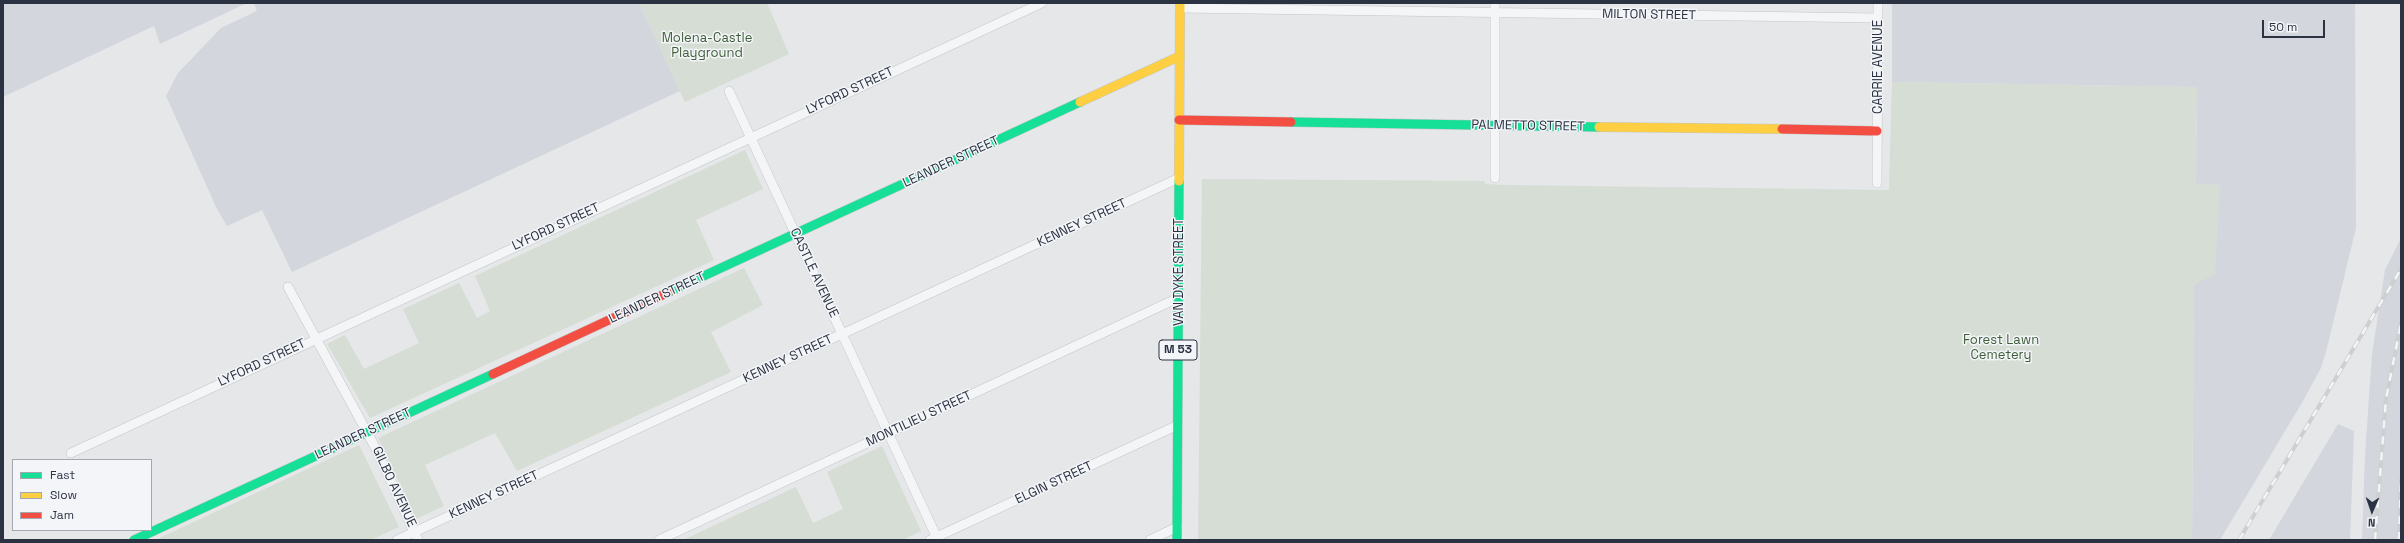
<!DOCTYPE html>
<html>
<head>
<meta charset="utf-8">
<style>
	body { margin:0 }
	#map { position:relative; width:2404px; height:543px; overflow:hidden; background:#e5e7e9; font-family:"Space Grotesk",sans-serif }
	canvas { display:block }
	.frame { position:absolute; inset:0; border:4px solid #2b3343; pointer-events:none }
	.legend { position:absolute; left:12px; top:459px; width:140px; height:72px; box-sizing:border-box; background:#f3f5f8; border:1px solid #a3a7b0; margin:0; padding:5px 7px; list-style:none; font-size:12px; color:#2b3343 }
	.legend li { display:flex; align-items:center; gap:8px; height:20px }
	.legend b { width:20px; border:1px solid #a3a7b0 }
	.north { position:absolute; left:2352px; top:491px; width:40px; height:40px; -webkit-text-stroke:3px #f3f5f8; paint-order:stroke; rotate:182deg; font-size:11px; font-weight:700; line-height:16px; text-align:center; color:#2b3343 }
	.north::after { content:''; display:block; margin:auto; width:14px; height:18px; background:#2b3343; clip-path:polygon(50% 0,100% 100%,50% 72%,0 100%) }
	.scale { position:absolute; left:2262px; top:20px; width:63px; height:18px; box-sizing:border-box; border:2px solid #2b3343; border-top:0; padding-left:5px; font-size:12px; line-height:14px; white-space:nowrap; color:#2b3343; -webkit-text-stroke:3px #f3f5f8; paint-order:stroke }
</style>
</head>
<body>
<div id="map">
<canvas width="2404" height="543"></canvas>
<div class="frame"></div>
<ul class="legend">
<li><b style="height:5px;background:#16e098"></b>Fast</li>
<li><b style="height:5px;background:#ffcf43"></b>Slow</li>
<li><b style="height:5px;background:#f24e42"></b>Jam</li>
</ul>
<div class="north">N</div>
<div class="scale">50 m</div>
</div>
<script>
const g = document.querySelector('canvas').getContext('2d');
g.lineJoin = 'round';
function fill(path, color) { g.fillStyle = color; g.fill(path, 'evenodd'); }
const toPath = rows => new Path2D(rows.map(r => 'M' + r).join(''));
function strokePath(path, color, width, dash) { g.strokeStyle = color; g.lineWidth = width; g.lineCap = dash ? 'butt' : 'round'; g.setLineDash(dash || []); g.stroke(path); }
function drawText(font, color, halo, rows, align = 'center') {
  g.font = font + ' "Space Grotesk",sans-serif'; g.lineWidth = 3; g.setLineDash([]); g.textBaseline = 'middle'; g.strokeStyle = halo; g.fillStyle = color; for (const [text, x, y, turn = 0] of rows) {
    g.save(); g.translate(x, y); g.rotate((+turn || 0) * Math.PI / 180); g.textAlign = isNaN(turn) ? turn : align; if (halo) g.strokeText(text, 0, 0); g.fillText(text, 0, 0); g.restore();
  }
}
fill(toPath([
	[3,3,247,3,160,44,154,26,3,97],
	[254,3,639,3,680,91,292,272,262,210,227,226,217,209,166,96,178,73,221,28,257,11],
	[1892,3,2355,3,2356,228,2326,352,2321,368,2303,401,2220,540,2192,540,2194,284,2220,185,2196,184,2197,87,1892,82],
	[2401,238,2401,540,2362,540,2365,455,2372,354,2385,270],
	[2338,424,2354,431,2350,540,2269,540]
]), '#d3d6dc');
fill(toPath([
	[639,3,767,3,789,54,685,102],
	[1892,82,2197,87,2196,184,2220,185,2215,274,2194,285,2192,540,1198,540,1202,179,1484,181,1485,184,1504,185,1889,190],
	[745,150,763,189,696,220,714,260,370,418,327,344,345,335,364,369,419,343,403,309,459,283,477,318,490,311,475,276],
	[744,268,763,305,711,332,731,372,517,471,495,433,425,465,444,506,416,519,378,438],
	[359,445,399,527,371,540,155,540],
	[882,446,921,531,902,540,683,540,796,487,813,523,843,509,827,472]
]), '#d5ddd5');
const street = toPath([
	[1180,8,1878,18],
	[729,91,938,540],
	[1495,178,1495,3],
	[1877,183,1878,3],
	[288,287,375,447,418,540],
	[71,453,1042,3],
	[397,540,1179,178],
	[659,540,1178,298],
	[930,540,1178,425],
	[1150,540,1177,527]
]);
const fast = toPath([
	[1291,122,1599,127],
	[669,292,1080,102],
	[134,540,493,374],
	[1177,540,1179,181]
]);
const slow = toPath([
	[1080,102,1180,56],
	[1599,127,1782,129],
	[1179,181,1180,3]
]);
const jam = toPath([
	[1179,120,1291,122],
	[1782,129,1877,131],
	[493,374,669,292]
]);
strokePath(street, '#c3c5c7', 10);
strokePath(fast, '#c3c5c7', 10);
strokePath(slow, '#c3c5c7', 10);
strokePath(jam, '#c3c5c7', 10);
strokePath(street, '#f4f5f6', 9);
strokePath(fast, '#16e098', 9);
strokePath(slow, '#ffcf43', 9);
strokePath(jam, '#f24e42', 9);
const rail = toPath([
	[2239,540,2401,269],
	[2375,540,2386,399,2401,323],
	[2399,540,2401,479]
]);
strokePath(rail, '#cecfd1', 4);
strokePath(rail, '#f3f5f8', 2.5, [8]);
for (const [x, y, w] of [
	[1178,350,38]
]) { const box = new Path2D(); box.roundRect(x - w / 2, y - 10, w, 20, 3); g.fillStyle = '#f3f5f8'; g.fill(box); strokePath(box, '#2b3343', 1); }
drawText('bold 12px', '#2b3343', null, [
	["M 53",1178,350]
]);
drawText('13px', '#2b3343', '#f3f5f8', [
	["MILTON STREET",1649,15,1],
	["CARRIE AVENUE",1878,67,-90],
	["LYFORD STREET",850,91,-25],
	["PALMETTO STREET",1528,126,1],
	["LEANDER STREET",951,162,-25],
	["KENNEY STREET",1082,223,-25],
	["LYFORD STREET",556,227,-25],
	["VAN DYKE STREET",1179,272,-90],
	["CASTLE AVENUE",814,273,65],
	["LEANDER STREET",657,298,-25],
	["KENNEY STREET",788,359,-25],
	["LYFORD STREET",262,363,-25],
	["MONTILIEU STREET",919,419,-25],
	["LEANDER STREET",363,434,-25],
	["ELGIN STREET",1054,483,-25],
	["GILBO AVENUE",394,487,65],
	["KENNEY STREET",494,495,-25]
]);
drawText('13px', '#3f5e39', '#f3f5f8', [
	["Molena-Castle",707,38],
	["Playground",707,53],
	["Forest Lawn",2001,340],
	["Cemetery",2001,355]
]);
</script>
</body>
</html>
